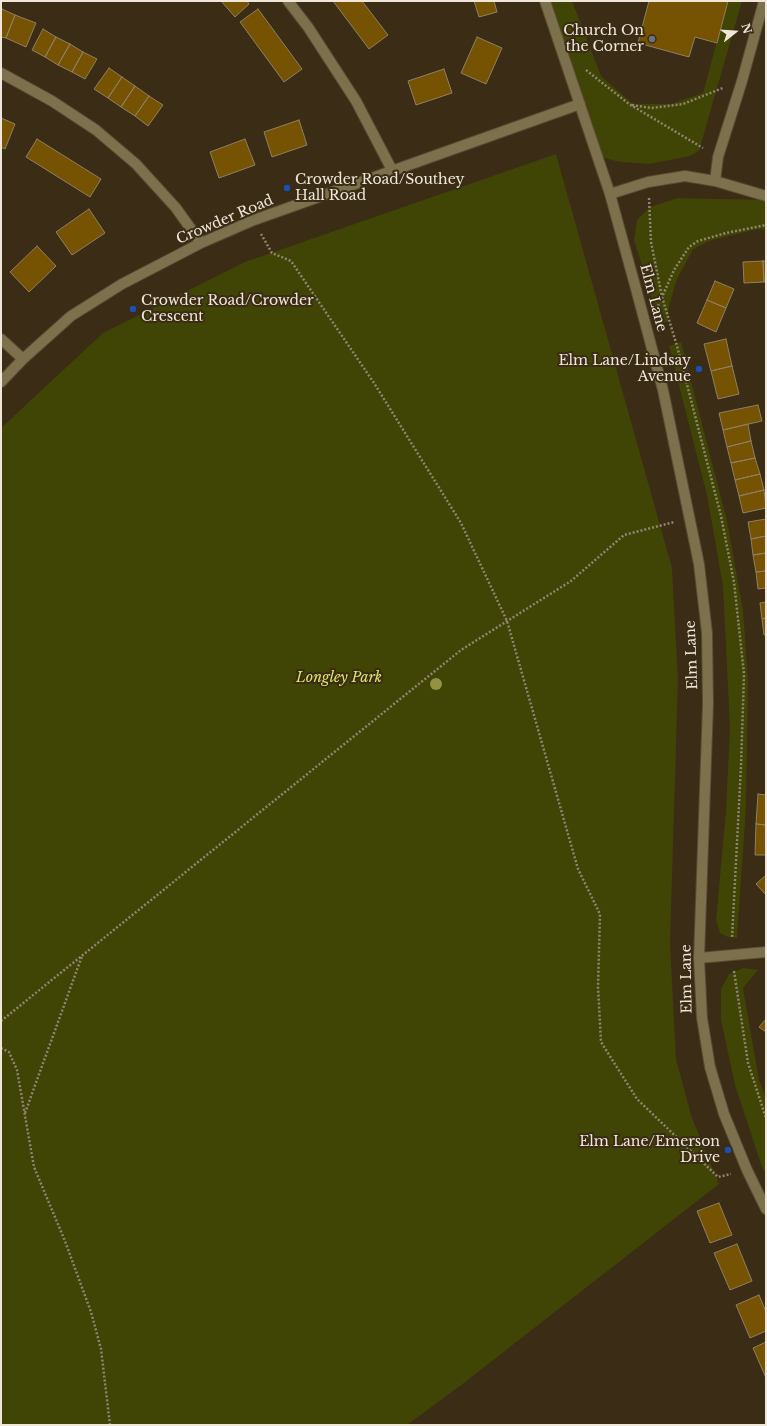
<!DOCTYPE html>
<html>
<head>
<meta charset="utf-8">
<style>
	body { margin:0 }
	#map { position:relative; width:767px; height:1426px; overflow:hidden; background:#3a2c15; font-family:"Libre Baskerville",serif }
	canvas { display:block }
	.frame { position:absolute; inset:0; border:2px solid #f0e7d9; pointer-events:none }
	.north { position:absolute; left:715px; top:12px; width:40px; height:40px; -webkit-text-stroke:3px #3a2c15; paint-order:stroke; rotate:73deg; font-size:11px; font-weight:700; line-height:16px; text-align:center; color:#f0e7d9 }
	.north::after { content:''; display:block; margin:auto; width:14px; height:18px; background:#f0e7d9; clip-path:polygon(50% 0,100% 100%,50% 72%,0 100%) }
</style>
</head>
<body>
<div id="map">
<canvas width="767" height="1426"></canvas>
<div class="frame"></div>
<div class="north">N</div>
</div>
<script>
const g = document.querySelector('canvas').getContext('2d');
g.lineJoin = 'round';
function fill(path, color) { g.fillStyle = color; g.fill(path, 'evenodd'); }
const toPath = rows => new Path2D(rows.map(r => 'M' + r).join(''));
function strokePath(path, color, width, dash) { g.strokeStyle = color; g.lineWidth = width; g.lineCap = dash ? 'butt' : 'round'; g.setLineDash(dash || []); g.stroke(path); }
function drawText(font, color, halo, rows, align = 'center') {
  g.font = font + ' "Libre Baskerville",serif'; g.lineWidth = 4; g.setLineDash([]); g.textBaseline = 'middle'; g.strokeStyle = halo; g.fillStyle = color; for (const [text, x, y, turn = 0] of rows) {
    g.save(); g.translate(x, y); g.rotate((+turn || 0) * Math.PI / 180); g.textAlign = isNaN(turn) ? turn : align; if (halo) g.strokeText(text, 0, 0); g.fillText(text, 0, 0); g.restore();
  }
}
fill(toPath([
	[546,1,572,1,601,76,633,104,671,104,703,93,728,1,742,1,699,151,690,156,649,164,620,162,597,156],
	[556,154,672,568,678,680,670,943,676,1059,692,1118,719,1184,460,1386,407,1425,1,1425,1,428,103,333,245,262],
	[678,198,765,200,766,230,758,229,712,240,693,249,677,279,669,306,668,321,660,324,634,240,637,220,650,207],
	[681,342,727,521,743,610,748,680,746,806,737,938,728,937,720,933,716,920,726,811,730,728,723,586,707,495,669,346],
	[743,968,758,970,743,988,759,1080,766,1098,766,1174,761,1164,735,1085,721,1020,721,989,729,974]
]), '#404405');
const building = toPath([
	[221,1,247,1,249,4,235,17,221,1],
	[333,1,362,1,388,35,369,49,333,1],
	[474,1,494,1,497,12,479,17,474,1],
	[649,1,728,1,717,43,695,37,689,57,638,43,649,1],
	[2,9,15,15,6,38,1,37,1,13,2,9],
	[258,9,302,69,284,82,240,22,258,9],
	[15,15,36,23,26,47,6,38,15,15],
	[43,29,56,37,45,57,32,50,43,29],
	[56,37,70,44,58,65,45,57,56,37],
	[477,37,502,48,486,84,461,73,477,37],
	[70,44,83,52,72,72,58,65,70,44],
	[83,52,97,59,85,79,72,72,83,52],
	[109,68,122,77,108,98,94,89,109,68],
	[444,69,452,93,416,105,408,81,444,69],
	[122,77,135,86,121,107,108,98,122,77],
	[135,86,149,96,135,116,121,107,135,86],
	[149,96,163,105,148,126,135,116,149,96],
	[1,118,15,124,5,149,1,147,1,118],
	[299,120,307,145,272,157,264,132,299,120],
	[37,139,101,179,90,197,26,157,37,139],
	[245,139,255,165,219,178,210,152,245,139],
	[89,209,105,233,72,255,56,232,89,209],
	[37,246,56,266,29,292,10,272,37,246],
	[763,261,766,261,766,282,764,282,763,261],
	[763,261,764,282,744,283,743,262,763,261],
	[715,281,734,289,726,308,707,300,715,281],
	[707,300,726,308,716,332,697,323,707,300],
	[726,339,732,366,711,371,704,344,726,339],
	[732,366,739,394,718,399,711,371,732,366],
	[758,405,762,421,723,430,719,413,758,405],
	[748,424,751,441,727,447,723,430,748,424],
	[751,441,755,458,731,463,727,447,751,441],
	[755,458,760,474,735,480,731,463,755,458],
	[760,474,764,490,739,496,735,480,760,474],
	[764,490,766,508,743,513,739,496,764,490],
	[766,519,766,536,751,539,748,522,766,519],
	[766,536,766,553,753,555,751,539,766,536],
	[766,553,766,571,756,572,753,555,766,553],
	[766,571,766,588,758,589,756,572,766,571],
	[766,602,766,618,762,619,760,603,766,602],
	[766,618,766,635,764,635,762,619,766,618],
	[758,794,766,795,766,825,756,824,758,794],
	[756,824,766,825,766,855,755,855,756,824],
	[766,875,766,895,756,884,766,875],
	[766,1019,766,1032,759,1027,766,1019],
	[719,1203,732,1235,710,1243,697,1211,719,1203],
	[737,1244,752,1281,730,1290,714,1253,737,1244],
	[759,1295,766,1312,766,1331,750,1338,736,1305,759,1295],
	[766,1342,766,1378,753,1348,766,1342]
]);
fill(building, '#755302');
strokePath(building, '#8f7f65', 1);
const minor = toPath([
	[288,1,308,27,356,101,392,170],
	[545,1,610,194,636,289,663,390,699,564,707,633,708,704,699,958,702,1018,710,1067,724,1114,747,1170,766,1209],
	[1,73,52,101,96,130,136,164,176,208,201,243],
	[715,181,718,157,742,81,764,1],
	[610,194,648,182,685,176,715,181,766,196],
	[1,339,23,359],
	[1,382,23,359,71,316,122,284,201,243,254,220,580,104],
	[699,958,766,952]
]);
strokePath(minor, '#574a34', 12);
strokePath(toPath([
	[586,70,629,104,703,148],
	[632,105,651,108,683,104,723,88],
	[649,198,651,242,662,297,677,346,721,516,734,582,744,674,741,766,732,938],
	[261,234,272,253,291,261,374,383,461,523,507,621,578,869,600,914,598,987,601,1042,637,1099,718,1177,731,1174],
	[658,306,674,270,689,247,698,241,726,233,766,225],
	[734,971,748,1063,766,1118],
	[1,1021,461,650,571,581,624,535,674,522],
	[1,1048,9,1052,17,1070,34,1167,65,1241,91,1312,101,1349,110,1425],
	[25,1113,82,956]
]), '#908572', 2.5, [2, 2]);
strokePath(minor, '#7d704d', 10);
g.fillStyle = '#939243';
for (const [x, y] of [
	[436,684]
]) { g.beginPath(); g.arc(x, y, 6, 0, 2 * Math.PI); g.fill(); }
for (const [x, y, r, color] of [
	[652,39,4,"#6b7280"],
	[287,188,4,"#1a4fb4"],
	[133,309,4,"#1a4fb4"],
	[699,369,4,"#1a4fb4"],
	[728,1150,4,"#1a4fb4"]
]) { const dot = new Path2D(); dot.arc(x, y, r, 0, 2 * Math.PI); g.fillStyle = color; g.fill(dot); strokePath(dot, '#3a2c15', 1.5); }
drawText('14px', '#f0e7d9', '#3a2c15', [
	["Church On",644,31],
	["the Corner",644,47],
	["Crowder Road/Southey",295,180,"left"],
	["Hall Road",295,196,"left"],
	["Crowder Road/Crowder",141,301,"left"],
	["Crescent",141,317,"left"],
	["Elm Lane/Lindsay",691,361],
	["Avenue",691,377],
	["Elm Lane/Emerson",720,1142],
	["Drive",720,1158]
], 'right');
drawText('14px', '#f0e7d9', '#3a2c15', [
	["Crowder Road",225,220,-23],
	["Elm Lane",653,298,75],
	["Elm Lane",692,655,-92],
	["Elm Lane",687,979,-91]
]);
drawText('italic 14px', '#dce669', '#3a2c15', [
	["Longley Park",339,678]
]);
</script>
</body>
</html>
